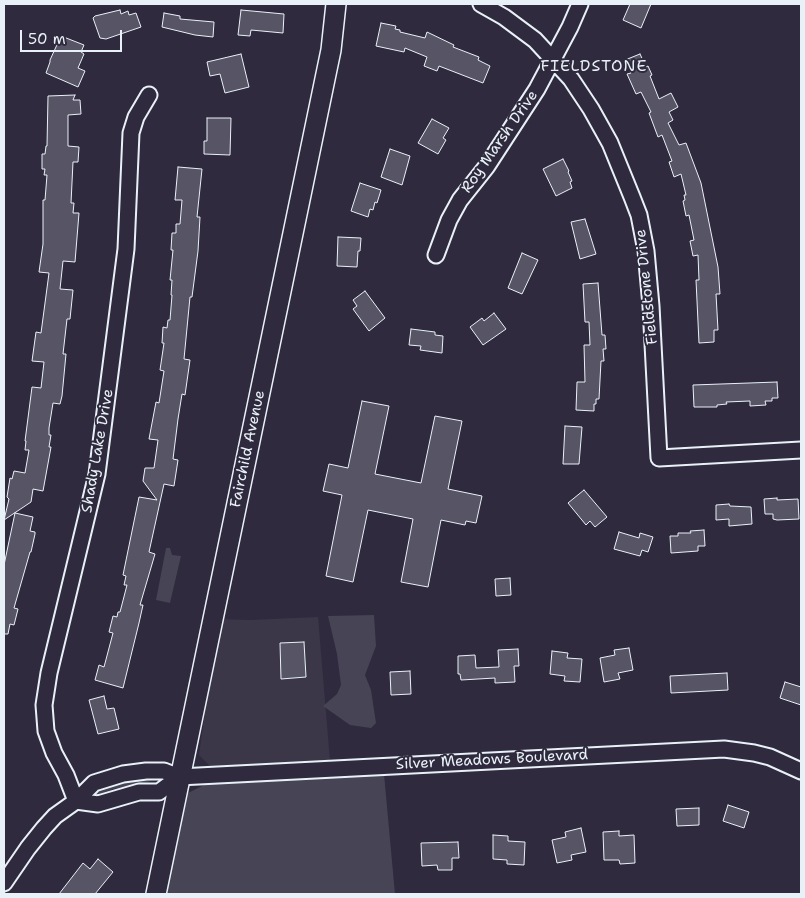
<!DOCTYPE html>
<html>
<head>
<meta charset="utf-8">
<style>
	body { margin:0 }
	#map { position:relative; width:805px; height:898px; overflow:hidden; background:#2f2a3d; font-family:"Shantell Sans",sans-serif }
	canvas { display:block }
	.frame { position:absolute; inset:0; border:5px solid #e8f1f8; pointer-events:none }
	.scale { position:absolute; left:20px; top:30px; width:102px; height:22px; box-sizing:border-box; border:2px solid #e8f1f8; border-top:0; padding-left:6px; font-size:15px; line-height:18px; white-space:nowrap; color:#e8f1f8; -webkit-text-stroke:4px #2f2a3d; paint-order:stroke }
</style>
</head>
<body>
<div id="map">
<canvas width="805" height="898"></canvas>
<div class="frame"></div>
<div class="scale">50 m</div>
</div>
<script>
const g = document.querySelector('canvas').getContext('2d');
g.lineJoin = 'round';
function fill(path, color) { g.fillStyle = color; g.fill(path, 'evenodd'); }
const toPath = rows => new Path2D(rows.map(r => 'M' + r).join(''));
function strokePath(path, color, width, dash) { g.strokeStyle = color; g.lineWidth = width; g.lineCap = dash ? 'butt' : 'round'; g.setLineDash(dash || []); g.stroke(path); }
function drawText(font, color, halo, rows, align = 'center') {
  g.font = font + ' "Shantell Sans",sans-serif'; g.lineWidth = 4; g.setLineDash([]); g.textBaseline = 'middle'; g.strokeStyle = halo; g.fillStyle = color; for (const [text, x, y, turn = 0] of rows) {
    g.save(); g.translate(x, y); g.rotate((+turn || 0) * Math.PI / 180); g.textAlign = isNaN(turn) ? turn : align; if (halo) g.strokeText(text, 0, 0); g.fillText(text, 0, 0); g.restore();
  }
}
fill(toPath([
	[318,617,330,761,221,768,210,766,199,755,218,619,250,620]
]), '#3b3749');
fill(toPath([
	[166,548,170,548,172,555,181,556,170,603,156,600],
	[374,615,376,646,365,675,371,690,376,723,371,728,350,725,323,706,337,694,341,685,337,654,328,616],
	[384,774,395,894,165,894,188,793,208,783],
	[136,777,154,778,152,780,148,782,113,789,97,795,94,794,94,790]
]), '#464455');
const building = toPath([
	[630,4,651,4,641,28,623,20,630,4],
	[120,10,121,14,128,11,129,15,136,13,141,27,106,39,100,38,93,18,95,16,120,10],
	[241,10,284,14,283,33,251,30,250,36,238,35,241,10],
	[164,13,180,16,180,19,214,22,213,37,195,35,162,27,164,13],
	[381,23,396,26,395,29,400,30,400,32,425,38,427,32,454,45,453,47,479,57,478,60,490,66,483,83,439,66,437,71,424,66,427,57,405,48,404,52,376,46,381,23],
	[61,36,84,45,81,52,84,54,78,68,85,71,78,87,46,73,50,62,50,60,61,36],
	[241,54,249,87,225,93,220,74,210,76,207,62,241,54],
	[640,54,646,67,648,66,652,75,650,76,659,99,671,93,678,107,669,112,673,120,668,123,679,145,686,143,701,183,718,267,720,294,716,294,718,330,714,330,714,342,699,343,696,280,699,280,698,255,693,256,690,241,694,240,689,215,686,216,683,201,685,200,684,195,686,195,681,174,674,177,669,162,672,161,662,135,658,137,649,113,651,112,641,92,636,94,627,74,631,73,625,60,640,54],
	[75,95,73,100,80,100,81,114,68,115,68,146,79,147,78,162,73,162,71,203,74,203,73,213,79,213,75,262,63,261,60,289,73,290,70,319,67,319,63,354,66,354,62,396,60,404,53,403,49,428,49,435,51,435,49,447,51,447,43,491,33,489,31,502,4,520,9,499,7,497,10,478,12,479,14,471,25,473,29,450,25,450,26,441,25,441,32,387,41,388,44,362,32,361,36,332,41,333,49,273,39,272,43,244,43,200,45,200,47,175,44,175,45,169,42,169,42,154,45,154,46,146,47,146,48,96,75,95],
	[207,118,231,118,230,155,204,154,204,141,207,141,207,118],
	[432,119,449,128,443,138,446,140,438,154,418,143,432,119],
	[390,149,410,156,402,185,381,177,390,149],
	[563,159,569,171,568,172,572,181,570,182,572,188,556,196,543,169,563,159],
	[178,167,202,169,197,217,200,217,198,251,192,297,190,297,184,359,190,360,185,395,182,394,178,419,173,459,178,460,174,486,164,484,149,552,155,554,140,605,143,605,139,623,123,688,95,680,99,665,104,667,113,633,109,632,113,616,117,617,118,612,120,612,127,585,124,585,126,576,123,575,139,497,157,500,143,481,145,468,154,468,158,440,149,439,156,402,159,403,164,371,160,370,164,343,162,343,163,327,167,328,168,320,170,320,172,295,171,295,172,280,170,280,173,250,171,250,172,233,176,233,176,224,180,224,182,200,175,200,178,167],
	[360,183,381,190,377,203,375,202,373,210,370,209,368,217,351,211,360,183],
	[585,219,596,254,580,259,571,222,585,219],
	[338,237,361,238,360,251,358,251,357,267,337,266,338,237],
	[522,253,538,260,522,294,508,288,522,253],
	[598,283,602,335,605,335,606,349,603,349,604,361,601,361,599,399,596,399,596,404,594,404,594,411,576,410,577,382,585,382,584,345,590,345,589,322,585,322,583,284,598,283],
	[365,291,385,318,369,331,353,309,357,306,353,300,365,291],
	[494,313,506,329,483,345,470,327,482,318,484,321,494,313],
	[411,329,435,332,435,335,443,336,442,353,420,350,421,346,409,345,411,329],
	[777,382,778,398,772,398,772,401,765,401,766,405,750,406,750,401,726,402,727,404,717,405,717,407,694,407,693,385,777,382],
	[362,401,389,406,375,474,421,483,435,416,462,421,448,489,482,496,476,523,466,521,465,525,441,520,428,587,401,582,413,519,368,510,353,582,326,576,342,495,323,491,329,464,348,468,362,401],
	[565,426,582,427,579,464,563,464,565,426],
	[584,490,607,517,595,527,590,521,586,525,568,503,584,490],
	[777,498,777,500,798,499,799,519,777,520,773,519,773,514,765,514,764,499,777,498],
	[729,504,730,506,751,507,752,524,729,526,729,519,716,520,716,505,729,504],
	[15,513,33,517,30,531,35,532,35,534,31,552,30,552,14,608,18,609,14,625,10,624,8,634,4,634,4,565,15,513],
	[704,530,705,546,698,546,698,551,671,553,670,536,678,536,678,533,691,533,690,531,704,530],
	[619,532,639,538,640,533,653,537,648,552,642,550,640,556,614,549,619,532],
	[510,578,511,595,496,596,495,579,510,578],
	[304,642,306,677,281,679,280,643,304,642],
	[629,648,633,670,618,673,620,679,604,682,600,658,615,655,614,650,629,648],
	[518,649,519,666,514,666,515,682,495,683,495,678,461,680,460,674,458,674,458,656,475,655,476,668,499,667,498,650,518,649],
	[552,651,568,653,567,658,582,659,580,682,564,681,565,676,550,674,552,651],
	[410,671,411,694,391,695,390,672,410,671],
	[727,673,728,690,671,693,670,676,727,673],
	[785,682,801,687,801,705,780,698,785,682],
	[104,696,107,709,114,708,119,729,98,734,89,700,104,696],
	[728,805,749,812,744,828,723,821,728,805],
	[699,808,699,825,677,826,676,809,699,808],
	[581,828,586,852,571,855,572,860,557,863,552,840,566,837,565,832,581,828],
	[619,831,619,836,634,835,635,863,620,864,619,860,604,860,603,832,619,831],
	[493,835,508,836,508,841,525,842,524,865,507,864,507,860,493,859,493,835],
	[458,842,459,858,452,858,452,870,438,870,437,865,422,866,421,843,458,842],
	[98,859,113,872,95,894,59,894,83,863,90,869,98,859]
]);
fill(building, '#575565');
strokePath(building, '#e8f1f8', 1);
const minor = toPath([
	[481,4,504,17,535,40,571,79,591,109,610,143,632,197,639,215,646,251,651,306,659,458,801,450],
	[436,255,449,220,460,200,487,166,537,89,570,27,580,4],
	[76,801,66,775,54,753,46,731,44,705,49,673,97,474,126,249,131,133,136,117,149,95],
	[76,801,98,804,139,792,159,792,179,777],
	[4,883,28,848,44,828,55,816,76,801,94,783,123,774,146,771,164,771,179,777,724,749,754,753,770,757,801,771]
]);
const major = toPath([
	[156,894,331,50,336,4]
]);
strokePath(minor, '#e8f1f8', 19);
strokePath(major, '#e8f1f8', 22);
strokePath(minor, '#2f2a3d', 15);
strokePath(major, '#2f2a3d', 19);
drawText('15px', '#e8f1f8', '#2f2a3d', [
	["Roy Marsh Drive",500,142,-55],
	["Fieldstone Drive",647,287,-96],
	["Fairchild Avenue",248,449,-78],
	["Shady Lake Drive",98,451,-80],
	["Silver Meadows Boulevard",492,760,-3]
]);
g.letterSpacing = '1px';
drawText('16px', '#e8f1f8', '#2f2a3d', [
	["FIELDSTONE",594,67]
]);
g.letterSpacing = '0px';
</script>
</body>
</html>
